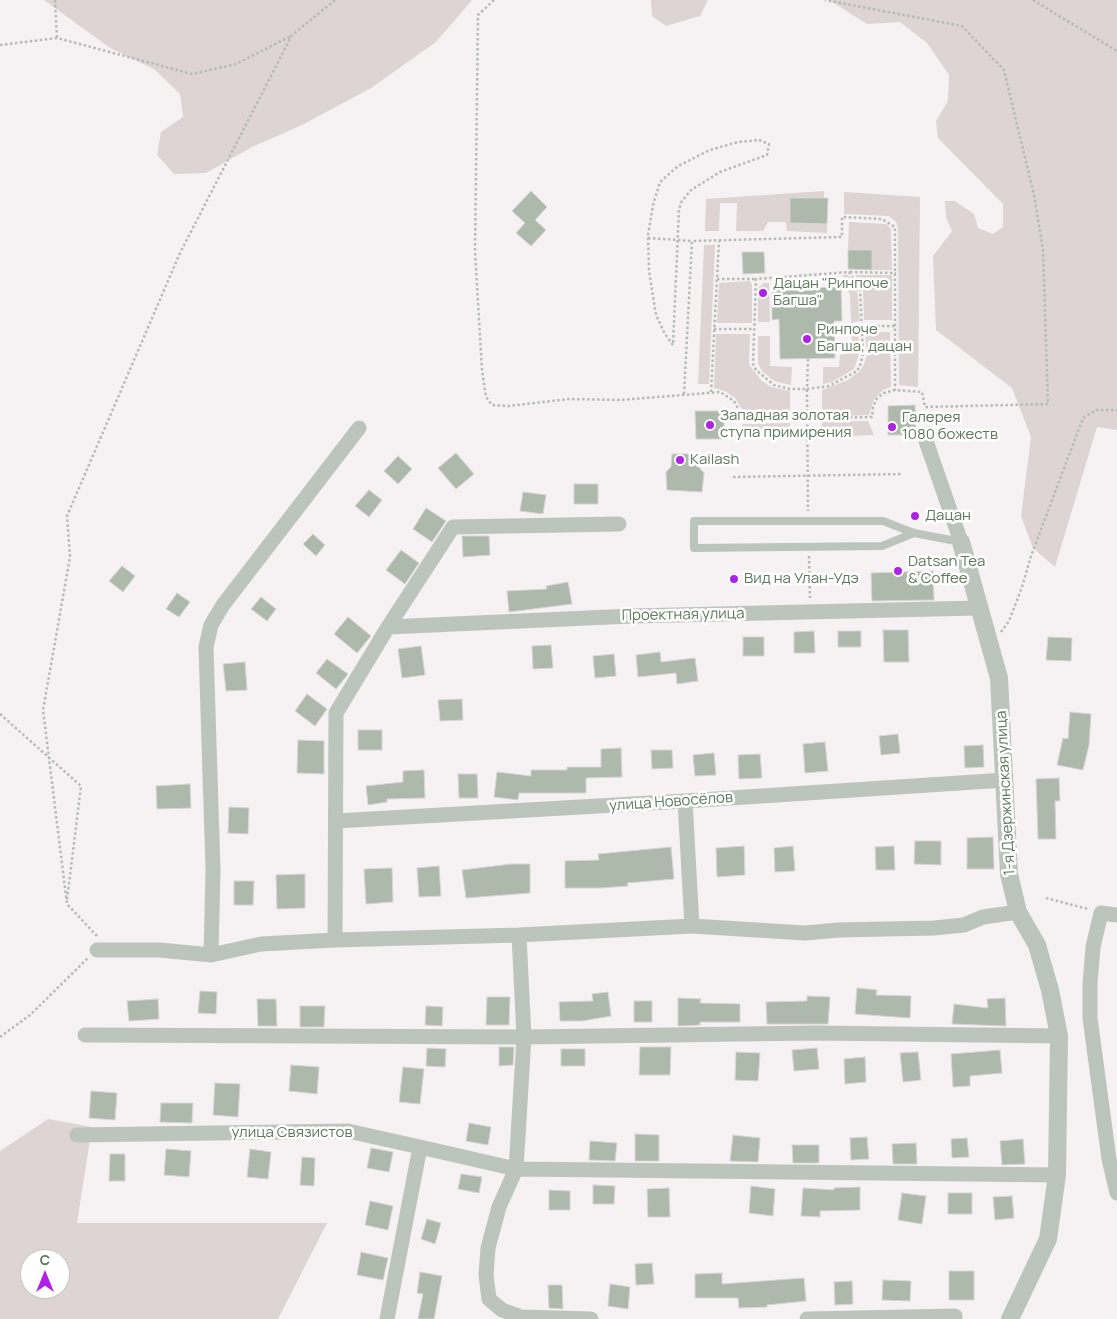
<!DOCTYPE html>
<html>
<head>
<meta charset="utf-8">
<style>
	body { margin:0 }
	#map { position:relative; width:1117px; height:1319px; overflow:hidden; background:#f6f2f4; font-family:Manrope,sans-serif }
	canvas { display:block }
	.north { position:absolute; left:20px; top:1249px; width:50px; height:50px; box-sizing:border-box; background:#fff; border:1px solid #bfc9be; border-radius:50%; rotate:0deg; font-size:14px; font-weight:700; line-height:20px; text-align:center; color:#5e785c }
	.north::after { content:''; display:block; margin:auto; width:18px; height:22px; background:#b020e7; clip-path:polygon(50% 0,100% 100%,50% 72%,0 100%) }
</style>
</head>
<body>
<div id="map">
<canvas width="1117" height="1319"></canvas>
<div class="north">С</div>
</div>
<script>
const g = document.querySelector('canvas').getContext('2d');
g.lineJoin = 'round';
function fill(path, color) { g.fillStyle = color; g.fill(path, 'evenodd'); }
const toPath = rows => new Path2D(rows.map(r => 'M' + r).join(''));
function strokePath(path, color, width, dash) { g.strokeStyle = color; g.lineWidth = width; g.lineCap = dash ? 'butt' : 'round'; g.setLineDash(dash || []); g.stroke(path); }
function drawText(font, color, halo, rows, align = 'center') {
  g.font = font + ' Manrope,sans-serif'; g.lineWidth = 5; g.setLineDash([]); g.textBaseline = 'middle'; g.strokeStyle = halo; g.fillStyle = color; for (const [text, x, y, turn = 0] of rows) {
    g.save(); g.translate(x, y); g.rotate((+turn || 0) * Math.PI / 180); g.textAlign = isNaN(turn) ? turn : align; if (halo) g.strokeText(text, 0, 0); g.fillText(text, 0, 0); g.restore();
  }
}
fill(toPath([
	[44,0,472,0,436,42,371,88,302,125,252,147,206,173,174,174,157,155,161,132,183,117,180,94,154,69,110,48],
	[651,0,708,0,700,16,666,26,652,16],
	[829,0,1117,0,1117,430,1097,427,1055,567,1033,548,1021,516,1031,437,1012,388,936,330,933,256,952,231,946,217,945,201,955,201,974,214,978,228,993,234,1003,227,1003,204,938,138,936,121,948,101,949,75,927,43,900,22,867,24],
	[824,191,824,198,790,198,790,223,827,224,827,233,787,231,786,222,768,222,763,231,736,231,737,203,720,203,719,231,705,231,706,199],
	[844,192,920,197,918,387,899,385,898,228,896,222,889,216,844,214],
	[849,222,887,224,891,229,892,270,872,270,872,250,848,250],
	[704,245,715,245,709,384,698,384],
	[843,275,848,275,857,287,860,321,851,323,850,295,844,282],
	[855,275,892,275,892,320,864,320,863,291],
	[750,281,752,285,752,323,717,323,719,283],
	[764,283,769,283,770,322,758,322,758,288],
	[858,332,860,351,854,369,832,382,823,384,823,367,839,367,840,355,850,352,853,348,851,333],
	[865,332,890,332,891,387,883,390,874,399,869,415,822,417,822,390,848,380,860,371,864,364,867,355],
	[716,334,750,334,749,365,762,381,771,387,790,391,790,418,744,418,743,411,735,398,725,391,714,388],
	[758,336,770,336,770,366,792,367,791,385,774,381,762,371,758,363],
	[868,421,874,435,822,437,822,422],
	[790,423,790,438,738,438,743,424],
	[48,1119,92,1127,77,1223,327,1223,278,1319,0,1319,0,1151],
	[30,1259,60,1259,60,1289,30,1289]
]), '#ddd4d3');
const building = toPath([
	[531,191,547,207,535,220,546,230,531,246,516,233,525,223,512,211,531,191],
	[790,198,828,198,827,224,790,223,790,198],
	[848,250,872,250,872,270,848,269,848,250],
	[742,252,764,252,765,273,743,274,742,252],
	[841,287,842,321,834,321,835,358,780,359,779,319,772,320,772,289,841,287],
	[915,405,916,435,888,435,888,406,915,405],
	[695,411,724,411,724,439,696,439,695,411],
	[456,453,474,474,456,489,438,468,456,453],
	[672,454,698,454,698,466,704,473,702,492,667,490,666,472,671,467,672,454],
	[398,456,412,469,398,484,384,471,398,456],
	[574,484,598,484,598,504,574,504,574,484],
	[369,490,382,500,369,517,355,506,369,490],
	[523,492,546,495,543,514,520,511,523,492],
	[426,508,446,521,432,542,413,529,426,508],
	[313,534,325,545,316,556,303,544,313,534],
	[462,536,489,536,490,555,463,557,462,536],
	[401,550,419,563,405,584,386,570,401,550],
	[122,566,135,576,123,592,109,581,122,566],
	[933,571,934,600,872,601,871,573,933,571],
	[568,582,572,604,509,612,507,591,547,589,546,586,568,582],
	[177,593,190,602,179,617,166,609,177,593],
	[261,597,276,609,267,621,251,609,261,597],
	[348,617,371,636,357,653,334,634,348,617],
	[883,630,908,630,909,662,884,662,883,630],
	[814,631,815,653,794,653,794,632,814,631],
	[838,631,861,631,861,647,838,647,838,631],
	[743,637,764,637,764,656,743,656,743,637],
	[1048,637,1072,638,1071,661,1046,660,1048,637],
	[551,645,553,668,533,669,532,646,551,645],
	[421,646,425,675,402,678,398,649,421,646],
	[660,652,661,662,695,658,698,681,677,684,676,673,638,677,636,655,660,652],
	[614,654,616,676,595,678,593,656,614,654],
	[327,659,348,674,336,689,316,673,327,659],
	[245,662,247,690,226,691,223,664,245,662],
	[307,694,327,709,315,726,295,711,307,694],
	[462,699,463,720,440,721,438,700,462,699],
	[1070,712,1091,714,1089,745,1083,770,1057,765,1063,738,1068,739,1070,712],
	[358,730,382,730,382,750,358,750,358,730],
	[898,734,900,753,881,755,879,736,898,734],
	[298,740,324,741,324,774,297,773,298,740],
	[825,742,828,771,805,773,803,744,825,742],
	[983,745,984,767,965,768,964,746,983,745],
	[621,748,622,777,586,778,586,793,519,793,518,800,494,797,497,772,531,776,531,770,567,770,567,767,601,767,601,749,621,748],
	[651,750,672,750,673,768,652,769,651,750],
	[714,753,716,775,695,776,693,755,714,753],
	[760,754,762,778,739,779,738,755,760,754],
	[424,770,425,798,387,799,387,802,368,805,366,786,403,782,403,771,424,770],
	[458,774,477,774,478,798,459,798,458,774],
	[1059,778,1060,801,1055,801,1056,839,1038,839,1036,779,1059,778],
	[190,784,191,808,157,809,156,786,190,784],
	[229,807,249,808,248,834,228,833,229,807],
	[993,837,994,869,967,869,967,838,993,837],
	[915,841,941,841,941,865,914,864,915,841],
	[744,846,745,875,717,877,716,848,744,846],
	[793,846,795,871,775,872,774,848,793,846],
	[894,846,895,870,876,870,875,847,894,846],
	[671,847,674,879,627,883,628,886,601,888,565,888,565,861,599,860,598,854,671,847],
	[511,864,530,864,530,893,466,898,462,870,511,864],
	[439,866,441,896,419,897,417,868,439,866],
	[392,868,393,902,366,904,364,869,392,868],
	[305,874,305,908,277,909,276,875,305,874],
	[234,881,254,881,253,905,234,905,234,881],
	[857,988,877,990,876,995,911,996,910,1018,855,1014,857,988],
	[200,991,217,992,216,1014,198,1013,200,991],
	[608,992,611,1016,582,1021,560,1021,559,1002,593,1001,592,994,608,992],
	[807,996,830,997,828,1024,767,1024,766,1002,807,1001,807,996],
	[487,997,510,997,509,1025,486,1025,487,997],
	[678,998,701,999,700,1003,740,1004,740,1022,700,1022,700,1025,678,1026,678,998],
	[1005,998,1006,1026,952,1024,954,1004,988,1008,987,999,1005,998],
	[158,999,159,1019,129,1021,127,1001,158,999],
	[257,999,276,999,277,1026,258,1026,257,999],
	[634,1001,652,1001,652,1022,634,1022,634,1001],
	[300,1006,325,1006,324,1027,300,1027,300,1006],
	[426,1006,443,1007,442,1026,425,1025,426,1006],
	[499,1047,514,1047,513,1065,499,1066,499,1047],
	[640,1047,671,1047,670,1075,639,1075,640,1047],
	[427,1048,446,1049,445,1067,426,1066,427,1048],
	[817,1048,819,1069,794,1071,792,1050,817,1048],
	[561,1049,585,1049,585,1066,561,1066,561,1049],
	[1000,1050,1002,1073,970,1076,970,1086,953,1087,951,1054,1000,1050],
	[736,1052,760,1053,758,1081,735,1080,736,1052],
	[918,1052,921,1080,903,1082,900,1053,918,1052],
	[865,1057,866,1082,845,1084,844,1059,865,1057],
	[291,1065,319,1067,317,1094,289,1091,291,1065],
	[403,1067,424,1069,420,1104,399,1102,403,1067],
	[215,1083,240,1084,238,1117,213,1115,215,1083],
	[91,1091,117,1093,115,1120,89,1118,91,1091],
	[161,1103,193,1103,192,1123,160,1122,161,1103],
	[469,1123,491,1127,488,1145,466,1141,469,1123],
	[635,1134,659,1135,659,1161,635,1161,635,1134],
	[733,1135,760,1138,758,1162,730,1161,733,1135],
	[867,1137,869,1159,851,1160,850,1138,867,1137],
	[967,1138,969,1157,952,1158,951,1139,967,1138],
	[1023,1139,1025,1164,1002,1165,1000,1141,1023,1139],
	[590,1141,617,1143,615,1161,589,1160,590,1141],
	[916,1143,917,1164,893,1164,892,1144,916,1143],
	[792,1145,819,1145,819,1163,793,1163,792,1145],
	[371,1148,393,1152,389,1172,367,1168,371,1148],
	[166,1149,191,1151,189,1177,164,1175,166,1149],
	[250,1149,271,1152,268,1179,247,1177,250,1149],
	[110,1154,125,1154,125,1181,109,1181,110,1154],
	[302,1157,315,1158,314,1186,300,1185,302,1157],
	[461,1174,482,1177,479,1193,458,1189,461,1174],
	[593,1185,615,1186,614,1204,593,1204,593,1185],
	[751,1186,775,1189,773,1216,749,1213,751,1186],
	[860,1187,860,1210,820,1211,820,1217,801,1216,803,1188,834,1190,834,1188,860,1187],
	[669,1188,670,1217,648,1217,647,1189,669,1188],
	[549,1190,570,1191,570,1210,549,1210,549,1190],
	[902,1193,926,1196,922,1224,898,1220,902,1193],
	[948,1193,972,1193,972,1214,948,1214,948,1193],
	[1012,1196,1014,1218,995,1220,993,1197,1012,1196],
	[370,1201,393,1206,388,1230,365,1225,370,1201],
	[427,1219,441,1223,435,1244,421,1239,427,1219],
	[361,1252,388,1258,383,1280,357,1275,361,1252],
	[652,1263,654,1284,636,1285,635,1264,652,1263],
	[949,1271,974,1271,974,1300,949,1300,949,1271],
	[420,1272,442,1276,434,1319,418,1319,423,1294,417,1293,420,1272],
	[722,1273,722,1284,804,1278,806,1301,767,1305,767,1307,739,1308,738,1298,695,1298,695,1274,722,1273],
	[883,1280,911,1281,910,1301,882,1300,883,1280],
	[852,1281,853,1304,835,1305,834,1282,852,1281],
	[610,1284,630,1287,628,1309,608,1306,610,1284],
	[548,1285,562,1285,563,1309,549,1308,548,1285]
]);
fill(building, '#adb9ab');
strokePath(building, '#d7d4d6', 1);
strokePath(toPath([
	[55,0,57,38],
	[494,0,478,15,475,251,482,370,486,397,492,405,509,406,568,399,620,400,720,392,734,401,739,410,740,420,872,417,873,407,877,398,884,393,895,390,922,392,925,407,1048,404,1043,250,1034,195,1004,70,962,26,825,0],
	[1033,0,1117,51],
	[0,45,57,38,192,74,236,64,291,36],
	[759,140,769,144,767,155,720,172,691,190,682,201,679,209,673,345,665,334,656,315,649,271,648,235,653,205,660,182,678,166,710,150,738,142,759,140],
	[648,238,692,241],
	[850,272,896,273],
	[717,279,755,279],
	[862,326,895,326],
	[714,329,754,329],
	[808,359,807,389,829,386,857,371,861,363,863,353,860,289,849,272,756,279,753,364,756,370,774,385,790,389,807,389,808,511],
	[711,392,719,241],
	[684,394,692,241,842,237,842,217,882,219,895,227,895,390],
	[733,477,903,474],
	[809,556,810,598],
	[1001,632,1009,621,1022,587,1031,556,1083,418,1096,410,1117,410],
	[0,714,81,786,67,900],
	[1046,898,1088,909],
	[97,936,67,904,43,710,70,557,67,516,180,253,292,35,335,0],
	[0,1037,30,1015,88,958]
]), '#b5bbb4', 2.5, [2.5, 2.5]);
strokePath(toPath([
	[914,533,882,546,694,548,694,521,883,521,914,533,961,542]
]), '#bcc5bc', 8);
strokePath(toPath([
	[926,441,961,542],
	[619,524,453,527,388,627,336,713,335,940,519,935,692,926,805,933,839,930,934,928,964,925,983,917,1018,912],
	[388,627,632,616,978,608],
	[685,801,692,926],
	[336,821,685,801,1005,780],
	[1117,915,1101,913,1093,947,1090,984,1090,1018,1109,1159,1117,1193],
	[519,935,524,1037,516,1169,1057,1175],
	[97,950,160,950,211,955,261,944,335,940],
	[211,955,213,870,206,647,211,625,223,605,359,428],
	[85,1035,524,1037,815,1033,1059,1036],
	[77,1135,348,1131,420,1147,387,1319],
	[420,1147,516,1169,499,1207,488,1248,486,1275,489,1299,502,1310,521,1317,591,1319],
	[807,1319,955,1316]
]), '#bcc5bc', 15);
strokePath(toPath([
	[961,542,999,678,1009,874,1018,912,1037,945,1050,990,1059,1036,1057,1175,1048,1239,1010,1319]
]), '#bcc5bc', 18);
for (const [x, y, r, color] of [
	[763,293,5,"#b020e7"],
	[807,339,5,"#b020e7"],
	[710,425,5,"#b020e7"],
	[892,427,5,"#b020e7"],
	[680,460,5,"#b020e7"],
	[915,516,5,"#b020e7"],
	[898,571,5,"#b020e7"],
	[734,579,5,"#b020e7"]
]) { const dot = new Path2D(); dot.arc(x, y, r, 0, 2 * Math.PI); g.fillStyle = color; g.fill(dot); strokePath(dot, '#fff', 2); }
drawText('15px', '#5e785c', '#fff', [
	["Дацан \"Ринпоче",773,284],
	["Багша\"",773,301],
	["Ринпоче",817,330],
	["Багша, дацан",817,347],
	["Западная золотая",720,416],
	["ступа примирения",720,433],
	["Галерея",902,418],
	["1080 божеств",902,435],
	["Kailash",690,460],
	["Дацан",925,516],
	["Datsan Tea",908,562],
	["& Coffee",908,579],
	["Вид на Улан-Удэ",744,579]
], 'left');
drawText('15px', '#5e785c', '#fff', [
	["Проектная улица",683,615,-1],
	["1-я Дзержинская улица",1006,793,-93],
	["улица Новосёлов",671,802,-4],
	["улица Связистов",292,1133]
]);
</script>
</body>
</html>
